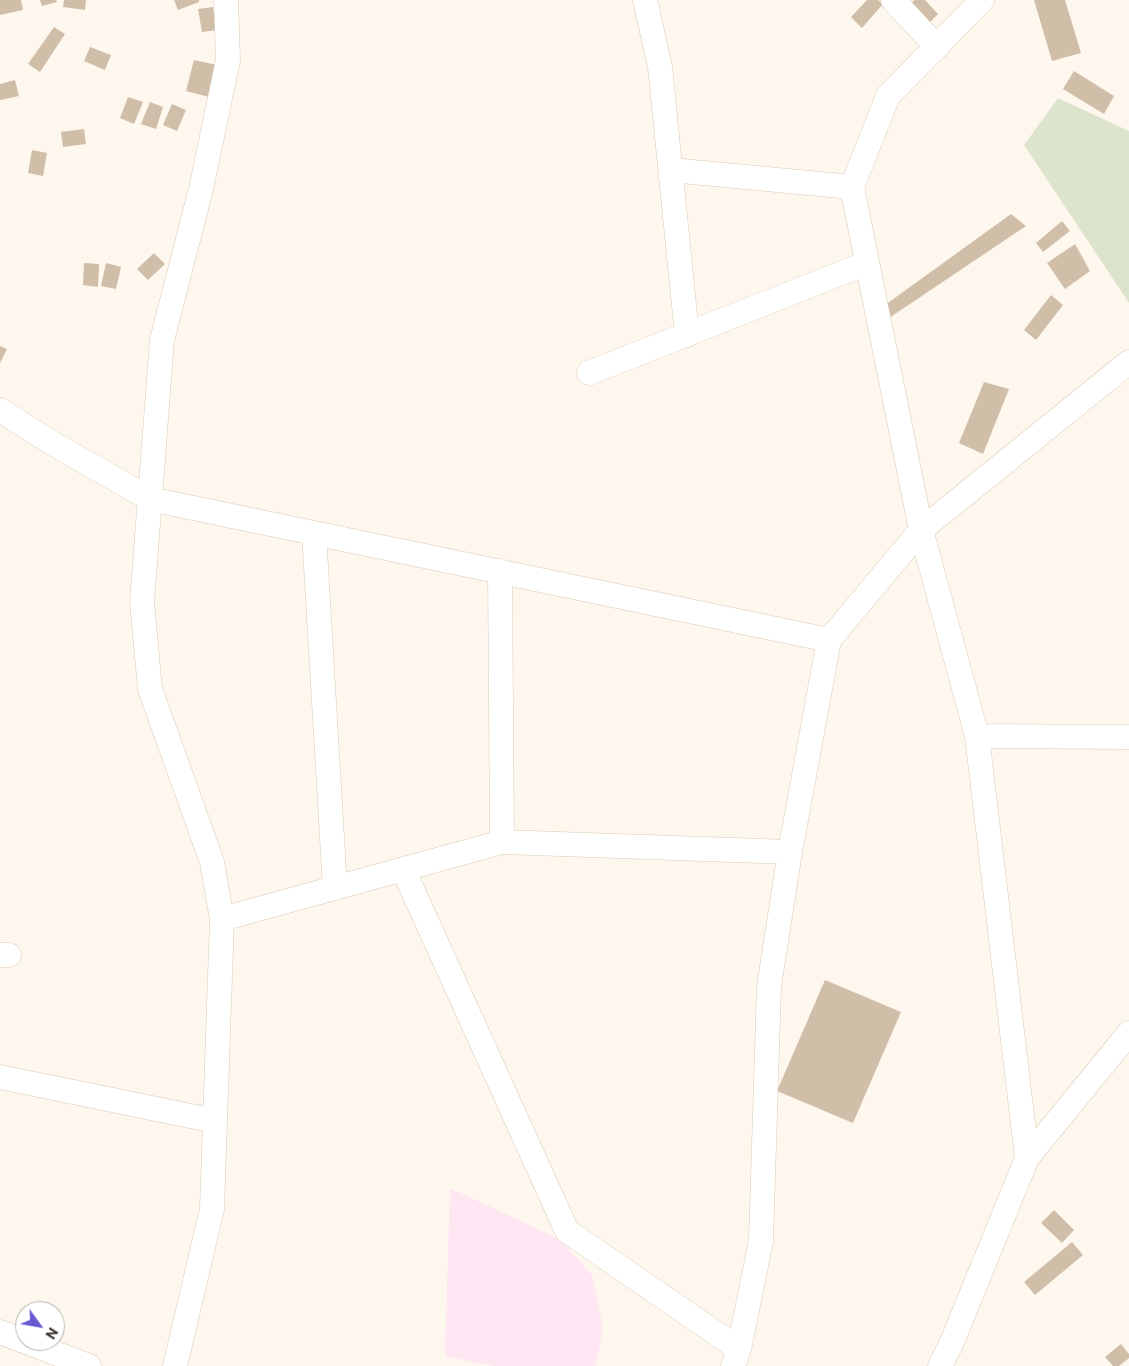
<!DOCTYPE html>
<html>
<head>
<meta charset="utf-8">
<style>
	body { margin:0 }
	#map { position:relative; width:1129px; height:1366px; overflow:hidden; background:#fef7ee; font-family:Commissioner,sans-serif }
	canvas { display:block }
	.north { position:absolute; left:15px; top:1301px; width:50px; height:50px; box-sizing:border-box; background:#fff; border:1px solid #b3b1ad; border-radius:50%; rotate:122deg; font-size:14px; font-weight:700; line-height:20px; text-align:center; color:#423b32 }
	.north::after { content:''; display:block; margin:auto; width:18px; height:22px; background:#6659d2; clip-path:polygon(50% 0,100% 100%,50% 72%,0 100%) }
</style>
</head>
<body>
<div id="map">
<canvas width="1129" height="1366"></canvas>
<div class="north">N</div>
</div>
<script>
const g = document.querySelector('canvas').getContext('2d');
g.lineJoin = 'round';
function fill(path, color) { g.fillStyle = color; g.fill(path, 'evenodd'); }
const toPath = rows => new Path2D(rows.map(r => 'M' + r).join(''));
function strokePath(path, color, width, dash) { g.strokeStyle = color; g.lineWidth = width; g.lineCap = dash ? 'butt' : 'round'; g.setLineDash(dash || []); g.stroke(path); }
fill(toPath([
	[450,1188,559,1239,592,1275,603,1328,596,1366,493,1366,445,1356]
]), '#ffe6f2');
fill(toPath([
	[1058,98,1129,131,1129,303,1024,145]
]), '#dde4ce');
fill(toPath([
	[0,0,21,0,23,10,0,15],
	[40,0,56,0,57,2,42,6],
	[64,0,86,0,85,10,63,7],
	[174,0,199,0,199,2,178,10],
	[867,0,878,0,883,4,862,28,851,17],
	[914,0,925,0,938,14,929,23,910,5],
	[1034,0,1065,0,1081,53,1052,61],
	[213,7,217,30,202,32,198,9],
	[54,27,65,34,40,72,28,64],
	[90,47,111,55,105,70,84,61],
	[194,60,217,65,209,97,186,91],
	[1074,71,1114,96,1104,114,1063,89],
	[15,80,19,96,0,100,0,84],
	[128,97,143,102,134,124,120,118],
	[150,102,163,107,156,129,141,124],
	[172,104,186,110,177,131,163,125],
	[84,129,86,144,63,147,61,132],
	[32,150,47,153,43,176,28,173],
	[1011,214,1026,226,889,318,885,305],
	[1062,221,1070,231,1043,252,1036,243],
	[1075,244,1090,271,1065,289,1047,263],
	[154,253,165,264,148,280,137,269],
	[84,263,99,264,98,287,83,285],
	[106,263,121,267,116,289,101,286],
	[1051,295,1063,305,1036,340,1024,330],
	[0,346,7,349,0,363],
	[984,382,1009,389,983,454,959,443],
	[825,980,901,1012,853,1123,777,1091],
	[1054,1210,1074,1230,1062,1243,1041,1223],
	[1072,1242,1083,1255,1035,1295,1024,1282],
	[1121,1344,1129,1354,1129,1358,1119,1366,1113,1366,1105,1357]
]), '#d0bea9');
const street = toPath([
	[645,0,660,67,687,335],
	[893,0,937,47],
	[671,170,852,187],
	[589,373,867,263],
	[0,410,52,443,150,499,829,640],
	[314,533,335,888],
	[500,571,502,842],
	[977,736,1129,737],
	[403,869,567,1231,739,1349],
	[222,919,212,862,150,689,142,602,162,340,201,189,228,60,226,0],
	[0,955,9,955],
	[0,1077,215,1121],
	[1027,1158,1129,1033],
	[0,1332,89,1366],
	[175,1366,212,1209,222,919,502,842,790,852],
	[733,1366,739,1349,761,1241,769,986,790,852,829,640,921,530,1129,362],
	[940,1366,952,1342,1027,1158,977,736,921,530,852,187,888,96,982,0]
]);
strokePath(street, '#dbcab4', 25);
strokePath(street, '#fff', 24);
</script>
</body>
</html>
